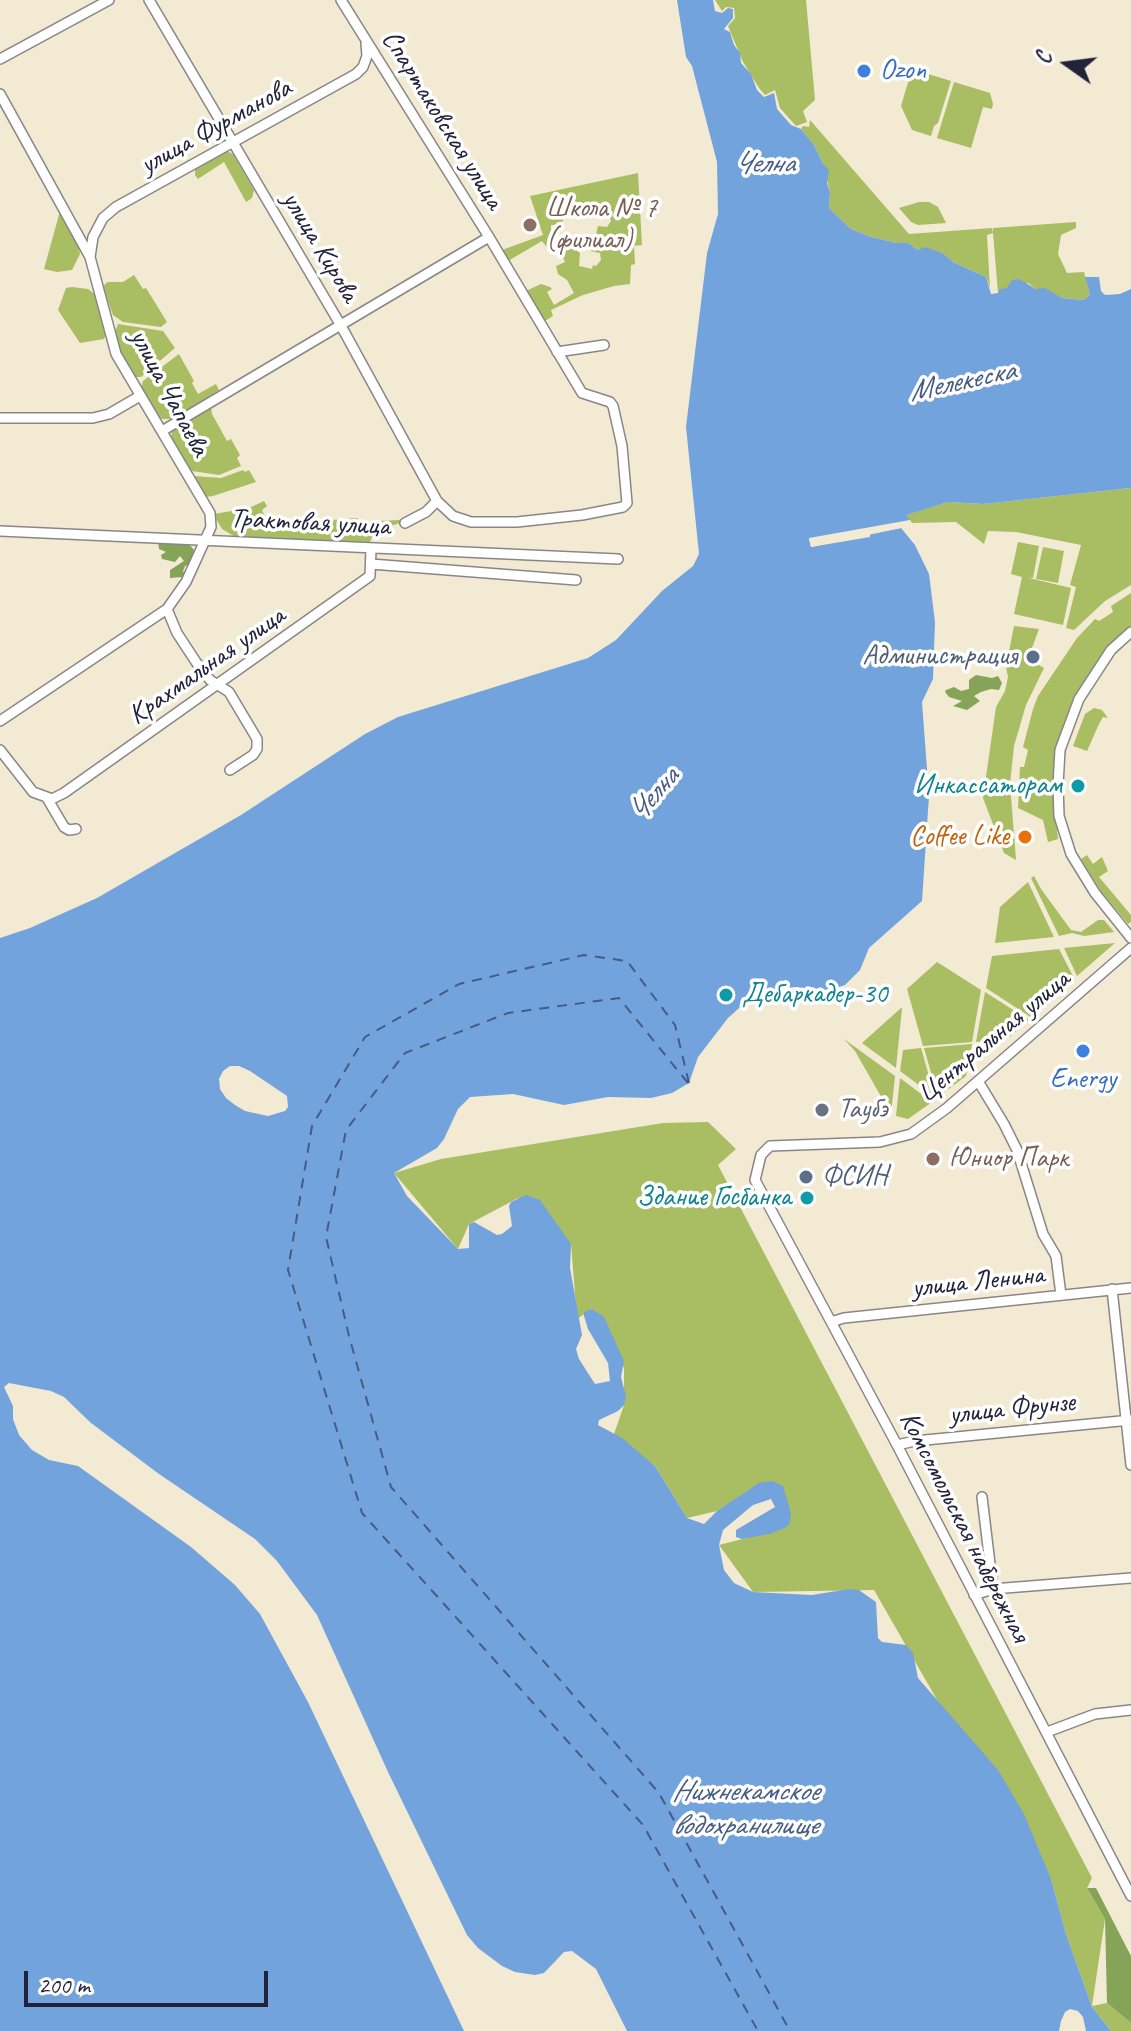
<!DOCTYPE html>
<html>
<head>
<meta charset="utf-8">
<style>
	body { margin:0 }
	#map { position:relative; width:1131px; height:2031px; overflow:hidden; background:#f3ead3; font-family:Caveat,sans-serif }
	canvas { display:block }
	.north { position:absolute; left:1027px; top:24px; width:80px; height:80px; -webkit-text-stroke:6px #fff; paint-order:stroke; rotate:284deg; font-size:22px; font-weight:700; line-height:32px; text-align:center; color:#22223b }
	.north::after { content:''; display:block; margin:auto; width:28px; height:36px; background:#22223b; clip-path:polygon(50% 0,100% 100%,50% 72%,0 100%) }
	.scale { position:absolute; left:24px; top:1971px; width:244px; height:36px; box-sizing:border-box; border:4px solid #22223b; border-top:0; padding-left:10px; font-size:24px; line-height:28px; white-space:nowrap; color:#22223b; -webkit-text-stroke:6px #fff; paint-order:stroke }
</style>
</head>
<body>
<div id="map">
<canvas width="1131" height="2031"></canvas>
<div class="north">С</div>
<div class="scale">200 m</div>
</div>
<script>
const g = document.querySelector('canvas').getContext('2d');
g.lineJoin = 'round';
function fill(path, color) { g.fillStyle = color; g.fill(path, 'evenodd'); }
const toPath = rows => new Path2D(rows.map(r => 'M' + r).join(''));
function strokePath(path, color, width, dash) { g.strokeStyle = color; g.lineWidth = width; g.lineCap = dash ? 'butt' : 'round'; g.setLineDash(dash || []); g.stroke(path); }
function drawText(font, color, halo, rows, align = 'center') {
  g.font = font + ' Caveat,sans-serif'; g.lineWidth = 7; g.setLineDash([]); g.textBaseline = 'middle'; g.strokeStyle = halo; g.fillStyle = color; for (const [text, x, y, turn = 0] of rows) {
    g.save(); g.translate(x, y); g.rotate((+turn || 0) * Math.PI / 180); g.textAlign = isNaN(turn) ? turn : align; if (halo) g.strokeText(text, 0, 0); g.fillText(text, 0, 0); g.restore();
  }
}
fill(toPath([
	[715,0,806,0,815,100,803,111,807,122,796,126,780,108,775,90,765,95,759,88,743,62,728,26,735,18,734,8,726,7,722,11],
	[912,69,951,81,938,123,934,126,931,136,912,130,901,106],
	[954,82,990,93,993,104,992,109,983,107,971,148,937,138],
	[810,120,909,234,992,228,993,233,993,228,1076,222,1076,228,1061,235,1058,254,1067,273,1084,272,1090,294,1084,300,1062,298,1036,289,1028,283,1007,288,998,293,993,233,987,235,990,288,986,277,953,262,941,253,918,250,908,243,897,243,871,237,851,229,829,208,830,192,823,164,814,145,801,129,803,126,809,127],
	[227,151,233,154,254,190,252,198,246,202,224,162,198,179,195,175,195,169],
	[638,173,642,245,634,246,635,264,631,265,630,284,614,286,583,295,551,310,553,316,545,321,526,291,541,284,550,287,552,289,547,292,554,305,574,293,567,280,558,274,556,266,565,262,560,251,562,245,566,243,575,245,576,250,580,253,579,266,592,269,593,265,596,266,601,260,600,253,591,251,594,243,599,239,596,234,598,226,607,227,611,221,607,211,598,209,597,212,593,211,590,219,586,216,565,215,561,225,551,225,551,233,558,234,555,243,549,250,542,241,508,261,502,250,543,235,530,196],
	[919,202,929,202,938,207,946,223,918,225,911,222,899,208],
	[60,211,78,243,80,254,72,270,57,272,44,269],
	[134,275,143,289,146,288,167,322,161,327,123,322,113,315,103,288,105,284,108,282,123,282],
	[72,287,88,289,96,295,106,334,104,339,80,343,58,310,66,288],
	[118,324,163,331,175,348,141,377,135,377,121,352,115,332],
	[179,354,194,381,192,383,198,394,216,384,219,390,172,419,162,419,157,415,141,388,143,381],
	[223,398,225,400,211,407,212,414,227,441,231,439,240,455,237,458,241,466,219,475,192,471,171,438,172,430,176,425],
	[243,470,245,472,249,470,256,482,213,496,205,497,194,476,221,478],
	[1131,488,1131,585,1105,601,1074,630,1066,628,1076,587,1070,585,1081,545,1016,532,988,531,984,544,956,522,912,523,905,515,948,502,983,504],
	[264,501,267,506,262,510,269,525,357,518,360,522,399,520,427,505,425,510,400,523,375,531,369,544,237,538,222,529,216,519,214,514,249,508],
	[1018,542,1039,546,1033,578,1029,578,1071,588,1063,625,1014,614,1022,577,1011,574],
	[1043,547,1064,551,1058,583,1036,579],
	[1131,593,1131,629,1075,699,1065,723,1057,752,1055,810,1058,839,1048,842,1043,820,1018,808,1020,767,1024,767,1028,750,1023,747,1033,709,1038,696,1077,638,1095,619,1099,621,1113,612,1111,606],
	[1014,626,1039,629,1028,659,1044,668,1026,705,1014,746,1010,784,1016,860,1004,853,983,798,996,707,1005,691,1008,677,1006,667],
	[1094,708,1102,710,1108,718,1103,717,1099,724,1087,751,1073,746,1085,714],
	[1087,855,1093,864,1102,857,1108,871,1099,877,1131,915,1131,922,1128,924,1101,891,1081,859],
	[1034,876,1041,889,1071,930,1081,932,1098,920,1104,920,1114,932,1084,936,1072,933,1059,936,1031,878],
	[1028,882,1054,937,995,943,1000,907],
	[1115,943,1077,976,1064,948],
	[1059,949,1075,980,1032,1018,986,988,992,956],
	[937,962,981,990,972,1042,923,1046,907,989],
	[985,992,1029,1020,1007,1039,976,1042],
	[901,1008,902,1008,896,1068,862,1043],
	[844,1039,895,1076,891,1114,855,1051],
	[972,1044,966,1076,938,1097,924,1048],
	[921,1048,935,1097,900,1071,903,1050],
	[900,1078,932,1102,908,1119,896,1116],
	[708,1122,736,1149,718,1165,1092,1878,1087,1888,1105,1919,1092,2006,1107,2003,1131,2023,1131,2031,1111,2031,1092,2007,1066,1934,1051,1879,940,1705,874,1590,753,1592,719,1545,785,1528,771,1481,717,1511,687,1518,655,1466,614,1434,624,1405,624,1368,592,1309,577,1319,571,1244,518,1198,469,1224,458,1249,394,1173,441,1159,663,1123]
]), '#a9bd62');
fill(toPath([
	[158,541,188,543,194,550,189,565,185,566,183,571,185,575,183,577,170,578,170,570,184,561,180,556,175,562,162,559,161,555,166,552,159,549],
	[976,675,992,678,998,676,1002,683,999,690,991,689,981,692,974,696,980,701,967,710,953,706,962,701,949,697,945,692,946,690,954,687,961,691,969,689,969,680],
	[1087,1888,1096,1888,1131,1956,1131,2023,1107,2003,1105,1919]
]), '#86a458');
fill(toPath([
	[677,0,713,0,715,11,722,13,728,8,733,9,733,18,724,29,730,32,734,45,740,53,741,63,751,74,757,90,764,97,774,93,777,109,791,125,801,129,814,145,823,164,829,170,827,183,830,192,829,208,851,229,871,237,897,243,908,243,918,250,925,247,942,253,953,262,986,277,991,294,998,293,1000,289,1007,288,1012,280,1019,279,1036,289,1045,288,1062,298,1084,300,1090,294,1085,277,1099,277,1101,291,1105,295,1120,294,1131,289,1131,488,983,504,948,502,906,515,910,520,900,523,809,539,811,547,901,528,915,545,929,574,935,622,933,679,922,702,929,796,922,901,869,948,860,970,845,985,830,990,794,987,770,991,748,1000,728,1018,698,1057,689,1083,672,1093,651,1098,608,1097,564,1105,513,1094,470,1097,458,1109,444,1139,437,1148,394,1173,407,1196,458,1249,469,1248,469,1224,474,1222,497,1235,502,1234,512,1226,509,1206,511,1202,526,1195,540,1200,571,1244,570,1268,582,1335,576,1349,579,1359,595,1384,610,1381,608,1363,588,1329,584,1316,584,1312,592,1309,604,1317,624,1361,621,1377,626,1396,624,1405,618,1411,599,1420,598,1425,622,1438,655,1466,687,1518,704,1524,717,1511,759,1483,772,1481,783,1486,791,1513,790,1523,785,1528,769,1534,742,1539,736,1537,736,1530,775,1507,771,1499,753,1505,723,1530,719,1545,724,1570,734,1583,753,1592,812,1595,849,1589,859,1590,876,1602,878,1638,882,1642,906,1645,913,1653,918,1678,998,1770,1024,1814,1051,1879,1066,1934,1092,2007,1111,2031,1086,2031,1083,2017,1078,2011,1070,2009,1065,2012,1061,2021,1059,2031,627,2031,596,1969,572,1951,564,1952,544,1973,535,1975,515,1972,502,1966,478,1948,467,1935,388,1772,317,1615,277,1561,255,1539,159,1474,91,1423,64,1397,51,1391,9,1383,4,1387,13,1406,13,1419,19,1435,32,1450,49,1460,78,1466,191,1547,235,1585,260,1614,308,1702,464,2031,0,2031,0,938,30,928,97,898,241,815,365,734,398,717,588,658,616,640,662,591,693,566,699,554,686,427,707,253,718,214,717,162,692,66,686,57],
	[230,1066,239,1066,250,1071,287,1096,288,1107,285,1111,268,1116,245,1111,235,1105,226,1098,220,1089,219,1079,223,1071]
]), '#73a3dd');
fill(toPath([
	[910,520,912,523,901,528,870,534,870,537,811,547,809,538]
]), '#f3ead3');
strokePath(toPath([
	[688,1083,619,998,508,1013,405,1053,346,1130,326,1237,349,1336,391,1487,659,1793,790,2031],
	[689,1083,675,1025,627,961,584,955,459,984,365,1037,312,1126,288,1270,362,1513,643,1825,758,2031]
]), '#465c84', 2, [10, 8]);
const minor = toPath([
	[149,0,340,324,437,501,453,516,471,522,517,522,582,515,623,507,627,503,622,446,613,406,610,402,582,393,489,237,341,0],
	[0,59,109,0],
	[0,94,90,257,116,354,210,513,211,527,186,582,167,609,0,721],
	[90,257,93,237,103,218,116,207,356,74,363,67,367,56,366,44],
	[557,352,604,345],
	[0,418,93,418,109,414,140,396],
	[162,431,489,237],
	[405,523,426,512,437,501],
	[0,531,618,559],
	[371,564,576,580],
	[167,609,177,633,196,662,210,680,229,692,257,739,257,749,253,755,230,770],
	[1131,632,1111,650,1079,699,1060,750,1058,785,1059,816,1071,854,1095,893,1131,938],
	[0,750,33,792,52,799,64,793,370,576,371,549],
	[47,798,64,827,69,830,76,829],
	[1131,948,947,1108,911,1134,880,1142,770,1146,761,1155,755,1180,897,1445,1131,1896],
	[978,1081,1004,1124,1017,1150,1043,1234,1056,1256,1061,1295],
	[1112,1289,1131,1465],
	[831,1322,844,1318,1131,1288],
	[897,1445,915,1441,1131,1420],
	[982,1497,993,1589],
	[974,1595,993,1589,1131,1578],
	[1047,1732,1095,1714,1131,1710]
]);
strokePath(minor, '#8a8687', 12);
strokePath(minor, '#fff', 9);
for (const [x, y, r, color] of [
	[864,71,8,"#3f7fe0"],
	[530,225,8,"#8d6e63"],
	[1033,657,8,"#5c6f8a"],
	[1078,786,8,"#0f9aa8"],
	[1025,837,8,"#e8710a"],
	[726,995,8,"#0f9aa8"],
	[1083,1051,8,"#3f7fe0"],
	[822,1110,8,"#6b7280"],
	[933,1159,8,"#8d6e63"],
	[806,1177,8,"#5c6f8a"],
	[807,1198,8,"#0f9aa8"]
]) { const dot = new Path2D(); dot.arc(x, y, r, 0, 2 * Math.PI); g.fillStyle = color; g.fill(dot); strokePath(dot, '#fff', 3); }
drawText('28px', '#366cbe', '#fff', [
	["Ozon",880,71],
	["Energy",1083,1080,"center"]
], 'left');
drawText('28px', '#22223b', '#fff', [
	["Спартаковская улица",442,120,58],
	["улица Фурманова",216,127,-29],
	["улица Кирова",320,247,59],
	["улица Чапаева",169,393,62],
	["Трактовая улица",310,523,3],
	["Крахмальная улица",207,666,-35],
	["Центральная улица",994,1037,-40],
	["улица Ленина",978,1282,-6],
	["улица Фрунзе",1012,1409,-6],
	["Комсомольская набережная",964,1527,63]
]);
drawText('28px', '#785e54', '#fff', [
	["Школа № 7",546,209],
	["(филиал)",546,241],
	["Юниор Парк",949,1159]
], 'left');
drawText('28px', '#4e5e75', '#fff', [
	["Администрация",1017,657],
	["ФСИН",822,1177,"left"]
], 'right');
drawText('28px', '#0d838f', '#fff', [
	["Инкассаторам",1062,786],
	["Дебаркадер-30",742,995,"left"],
	["Здание Госбанка",791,1198]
], 'right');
drawText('28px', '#c56008', '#fff', [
	["Coffee Like",1009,837]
], 'right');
drawText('28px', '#5b616d', '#fff', [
	["Таубэ",838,1110]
], 'left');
drawText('italic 30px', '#465c84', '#fff', [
	["Челна",764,164],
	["Мелекеска",962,382,-12],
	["Челна",654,795,-49],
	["Нижнекамское",745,1792],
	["водохранилище",745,1826]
]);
</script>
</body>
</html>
